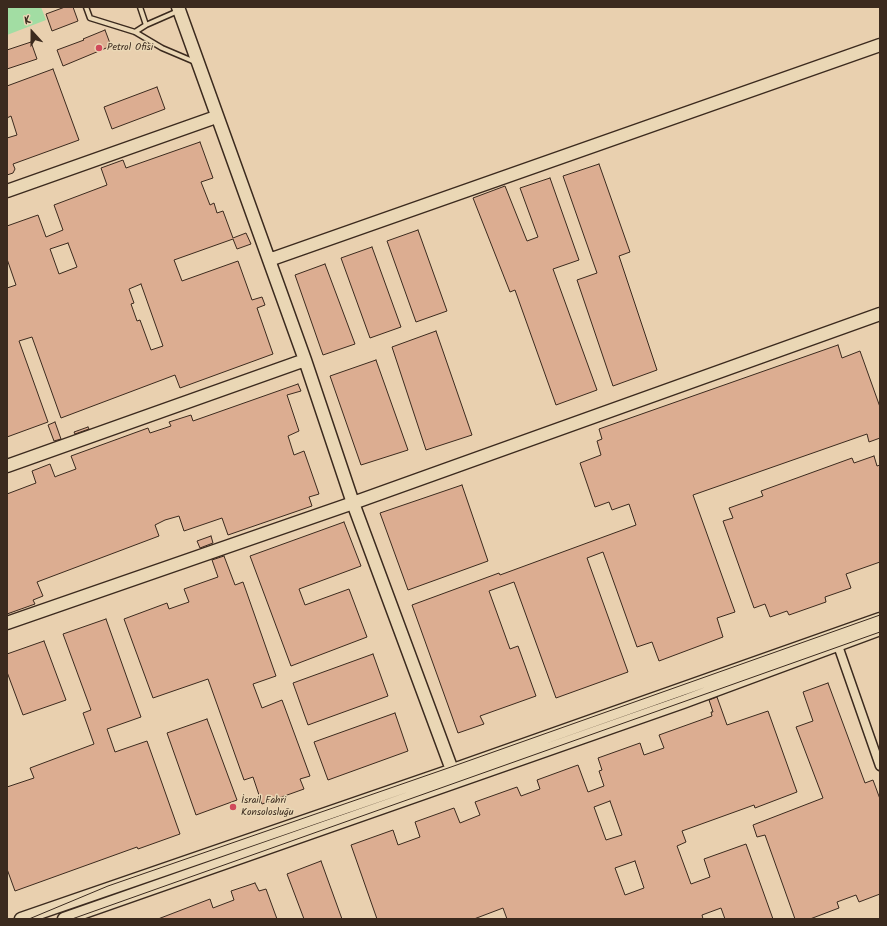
<!DOCTYPE html>
<html>
<head>
<meta charset="utf-8">
<style>
	body { margin:0 }
	#map { position:relative; width:887px; height:926px; overflow:hidden; background:#e9d0af; font-family:Kalam,sans-serif }
	canvas { display:block }
	.frame { position:absolute; inset:0; border:8px solid #3b2a1e; pointer-events:none }
	.north { position:absolute; left:12px; top:12px; width:40px; height:40px; -webkit-text-stroke:3px #ead7b5; paint-order:stroke; rotate:339deg; font-size:11px; font-weight:700; line-height:16px; text-align:center; color:#3b2a1e }
	.north::after { content:''; display:block; margin:auto; width:14px; height:18px; background:#3b2a1e; clip-path:polygon(50% 0,100% 100%,50% 72%,0 100%) }
</style>
</head>
<body>
<div id="map">
<canvas width="887" height="926"></canvas>
<div class="frame"></div>
<div class="north">K</div>
</div>
<script>
const g = document.querySelector('canvas').getContext('2d');
g.lineJoin = 'round';
function fill(path, color) { g.fillStyle = color; g.fill(path, 'evenodd'); }
const toPath = rows => new Path2D(rows.map(r => 'M' + r).join(''));
function strokePath(path, color, width, dash) { g.strokeStyle = color; g.lineWidth = width; g.lineCap = dash ? 'butt' : 'round'; g.setLineDash(dash || []); g.stroke(path); }
function drawText(font, color, halo, rows, align = 'center') {
  g.font = font + ' Kalam,sans-serif'; g.lineWidth = 3; g.setLineDash([]); g.textBaseline = 'middle'; g.strokeStyle = halo; g.fillStyle = color; for (const [text, x, y, turn = 0] of rows) {
    g.save(); g.translate(x, y); g.rotate((+turn || 0) * Math.PI / 180); g.textAlign = isNaN(turn) ? turn : align; if (halo) g.strokeText(text, 0, 0); g.fillText(text, 0, 0); g.restore();
  }
}
fill(toPath([
	[7,7,41,7,46,20,7,35]
]), '#a2dda3');
const building = toPath([
	[65,7,73,7,78,21,52,31,46,14,65,7],
	[105,30,111,46,63,66,57,50,84,40,83,39,105,30],
	[31,42,37,59,7,69,7,50,31,42],
	[53,69,79,140,13,164,15,169,13,173,7,175,7,138,17,135,11,116,7,118,7,86,53,69],
	[157,87,165,109,112,129,104,107,157,87],
	[200,142,213,178,201,182,210,205,214,203,217,213,223,211,233,238,246,233,251,244,237,249,233,239,174,260,182,281,238,261,252,300,262,297,265,305,257,308,273,354,180,388,175,375,61,418,32,337,19,341,48,422,7,437,7,288,16,285,7,259,7,226,38,215,46,237,63,230,54,205,107,185,101,168,123,160,126,168,200,142],
	[68,243,77,267,59,274,50,249,68,243],
	[141,284,163,346,151,350,140,320,137,321,131,304,134,303,129,289,141,284],
	[599,164,630,252,619,256,657,370,613,386,577,280,597,273,563,176,599,164],
	[550,178,579,260,553,269,597,390,556,405,515,290,510,292,473,198,505,186,527,241,538,237,520,188,550,178],
	[418,230,447,311,416,322,387,241,418,230],
	[372,247,401,327,370,338,341,258,372,247],
	[325,264,355,344,323,355,295,275,325,264],
	[436,331,472,435,426,450,392,347,436,331],
	[838,345,842,358,860,351,880,407,880,438,869,442,867,434,693,495,735,612,717,618,723,637,659,661,652,642,637,647,603,552,587,558,628,672,556,698,514,582,489,591,510,649,518,646,536,696,480,716,484,724,458,733,412,605,499,573,500,575,636,525,629,504,612,510,609,502,595,507,580,463,601,455,597,441,602,439,599,429,838,345],
	[376,360,408,450,361,465,330,376,376,360],
	[298,384,301,391,287,395,299,431,288,436,294,455,304,451,319,494,309,497,312,506,228,535,222,518,184,531,179,516,165,520,155,525,159,536,37,582,43,596,33,600,35,604,7,614,7,494,36,483,32,471,50,464,55,477,57,476,76,469,71,456,148,428,150,433,171,426,169,422,191,415,193,421,298,384],
	[55,422,61,439,54,441,48,425,55,422],
	[88,427,89,429,75,434,74,432,88,427],
	[874,456,877,466,880,465,880,562,846,574,851,588,825,597,826,602,789,615,787,611,770,617,765,604,754,608,723,521,733,518,729,508,763,496,761,491,852,458,854,463,874,456],
	[462,485,488,561,408,590,380,513,462,485],
	[344,522,361,566,299,589,305,605,349,589,367,637,291,666,250,556,344,522],
	[211,536,213,543,200,548,197,541,211,536],
	[224,556,235,585,243,582,276,676,253,684,262,708,282,700,310,776,300,779,304,789,262,804,253,777,244,780,208,679,153,698,124,619,167,603,169,609,189,602,184,589,218,577,212,560,224,556],
	[106,619,141,717,107,729,115,752,147,741,180,834,138,849,137,847,15,891,7,869,7,787,34,778,30,768,94,744,83,713,91,710,63,634,106,619],
	[44,641,66,700,23,715,7,672,7,654,44,641],
	[373,654,388,696,308,725,293,683,373,654],
	[828,683,865,783,873,780,880,799,880,894,859,902,856,895,837,902,839,908,810,919,795,919,765,835,757,837,753,825,823,798,796,727,813,721,803,692,828,683],
	[717,697,727,725,768,711,797,792,755,808,754,805,682,831,686,842,677,846,691,884,710,877,704,859,746,844,773,919,725,919,721,908,702,915,703,919,507,919,503,908,474,919,377,919,351,845,393,830,398,845,420,837,415,822,454,808,460,823,480,815,475,802,517,787,521,796,540,789,537,780,578,765,588,792,604,786,599,771,602,770,598,758,640,743,644,755,664,748,659,735,712,716,711,712,713,712,709,700,717,697],
	[610,801,622,835,606,840,594,807,610,801],
	[635,861,644,888,625,895,615,868,635,861],
	[395,713,408,751,328,780,314,742,395,713],
	[207,719,237,800,196,815,167,733,207,719],
	[321,861,342,919,304,919,287,874,321,861],
	[255,883,259,891,266,889,277,919,158,919,210,899,213,908,234,900,231,891,255,883]
]);
fill(building, '#dcad91');
strokePath(building, '#3b2a1e', 1);
const lane = toPath([
	[86,7,90,18,135,32,162,48,195,62],
	[140,7,146,25],
	[135,32,146,25,178,11]
]);
const street = toPath([
	[836,640,880,766]
]);
const secondary = toPath([
	[178,7,305,360,353,503,455,778],
	[7,191,216,117],
	[269,260,880,45],
	[7,466,305,360],
	[7,623,353,503,880,314],
	[21,919,453,770,880,619],
	[64,919,683,702,880,629]
]);
strokePath(lane, '#3b2a1e', 7);
strokePath(street, '#3b2a1e', 11);
strokePath(secondary, '#3b2a1e', 15);
strokePath(lane, '#ead7b5', 4);
strokePath(street, '#ead7b5', 8);
strokePath(secondary, '#ead7b5', 12);
strokePath(toPath([
	[29,919,108,886,451,767,880,615],
	[72,919,880,632]
]), '#3b2a1e', 1);
for (const [x, y, r, color] of [
	[99,48,4,"#d1495b"],
	[233,807,4,"#d1495b"]
]) { const dot = new Path2D(); dot.arc(x, y, r, 0, 2 * Math.PI); g.fillStyle = color; g.fill(dot); strokePath(dot, '#ead7b5', 1.5); }
drawText('10px', '#3b2a1e', '#ead7b5', [
	["Petrol Ofisi",107,48],
	["İsrail Fahri",241,801],
	["Konsolosluğu",241,813]
], 'left');
</script>
</body>
</html>
